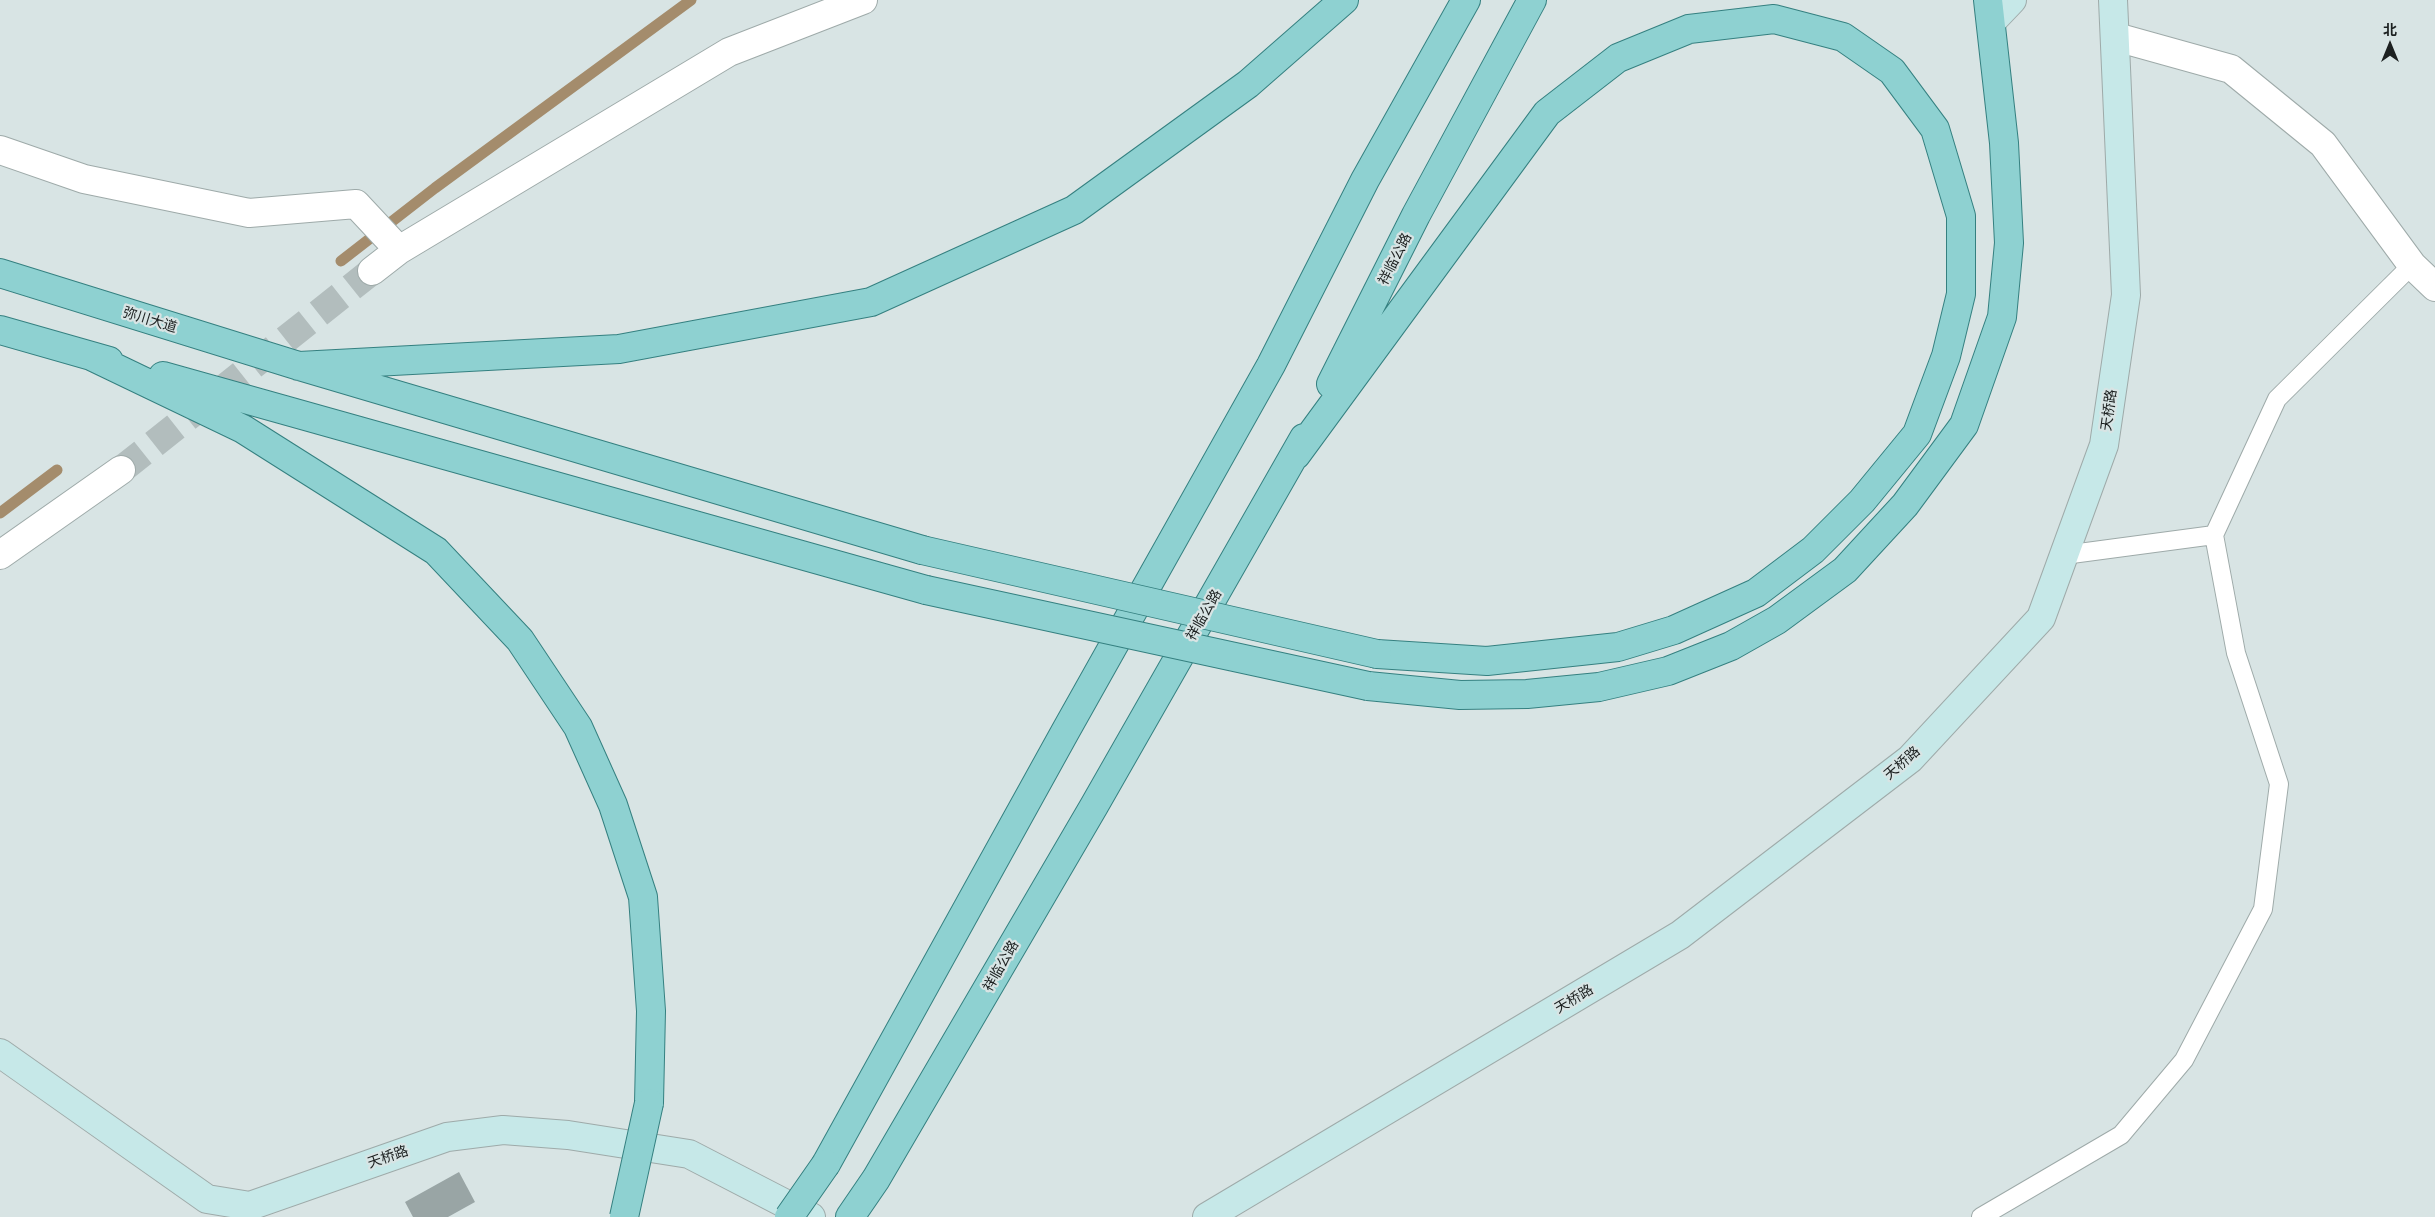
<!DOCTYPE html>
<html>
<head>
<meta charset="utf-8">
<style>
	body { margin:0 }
	#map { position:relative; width:2435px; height:1217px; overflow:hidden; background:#d8e4e4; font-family:"Golos Text","Noto Sans SC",sans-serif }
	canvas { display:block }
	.north { position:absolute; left:2365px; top:20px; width:50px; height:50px; -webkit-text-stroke:4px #d8e4e4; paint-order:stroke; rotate:0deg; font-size:14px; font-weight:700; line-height:20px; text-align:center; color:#1c2020 }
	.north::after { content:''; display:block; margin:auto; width:18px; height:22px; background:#1c2020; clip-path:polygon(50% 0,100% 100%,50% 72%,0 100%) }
</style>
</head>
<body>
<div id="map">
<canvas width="2435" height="1217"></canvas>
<div class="north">北</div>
</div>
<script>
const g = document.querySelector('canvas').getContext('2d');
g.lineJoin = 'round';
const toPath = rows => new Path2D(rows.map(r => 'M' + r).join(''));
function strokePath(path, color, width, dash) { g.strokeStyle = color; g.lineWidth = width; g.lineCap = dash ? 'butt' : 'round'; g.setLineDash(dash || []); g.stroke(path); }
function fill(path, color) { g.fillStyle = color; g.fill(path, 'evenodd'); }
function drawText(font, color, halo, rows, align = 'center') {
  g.font = font + ' "Golos Text","Noto Sans SC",sans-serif'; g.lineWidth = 4.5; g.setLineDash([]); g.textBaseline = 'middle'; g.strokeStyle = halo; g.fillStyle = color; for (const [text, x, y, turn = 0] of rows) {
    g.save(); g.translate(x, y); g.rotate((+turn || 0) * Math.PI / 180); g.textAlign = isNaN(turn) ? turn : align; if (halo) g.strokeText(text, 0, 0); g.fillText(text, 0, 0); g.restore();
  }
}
strokePath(toPath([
	[341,261,435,188,691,0],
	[0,513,57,470]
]), '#a48c6c', 11);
fill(toPath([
	[459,1172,475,1202,448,1217,413,1217,405,1202]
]), '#99a5a5');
strokePath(toPath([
	[121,470,372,271]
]), '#b2bdbd', 28, [28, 14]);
const lane = toPath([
	[2064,555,2214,535],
	[1981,1217,2121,1135,2184,1060,2263,909,2279,784,2236,653,2214,535,2277,399,2412,265]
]);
const street = toPath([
	[2116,37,2231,69,2323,144,2412,265,2435,287],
	[0,150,84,179,249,213,356,204,399,250,729,52,863,0],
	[372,271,399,250],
	[0,555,121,470]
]);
const secondary = toPath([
	[1992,21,2012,0],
	[0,1053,207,1199,250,1206,447,1137,503,1130,568,1135,689,1154,811,1217],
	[1207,1217,1680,935,1910,759,2041,618,2104,445,2126,295,2113,0]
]);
const primary = toPath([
	[0,273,299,366,922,550],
	[0,330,109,361],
	[93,357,243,429,436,551,520,640,578,727,613,805,643,897,651,1011,649,1103],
	[299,366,619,349,871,302,1074,210,1248,84,1344,0],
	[163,376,926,590],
	[1331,384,1416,215,1532,0],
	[1296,455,1547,113,1618,58,1689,29,1774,19,1843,37,1892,71,1935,129,1961,216,1961,294,1946,356,1917,434,1862,501,1813,550,1756,593,1674,630,1618,647,1487,661,1377,654],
	[1368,686,1460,695,1527,694,1599,687,1668,671,1731,646,1777,620,1845,570,1905,505,1964,425,2002,317,2009,243,2004,143,1988,0],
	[826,1164,1065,732,1271,365,1365,180,1466,0],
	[850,1217,876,1179,1094,806,1304,438]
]);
strokePath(lane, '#9eaaa9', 20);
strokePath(street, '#9eaaa9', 30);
strokePath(secondary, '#9eaaa9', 30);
strokePath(primary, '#358080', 30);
strokePath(lane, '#fff', 18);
strokePath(street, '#fff', 28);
strokePath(secondary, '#c6e8e8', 28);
strokePath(primary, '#8ed1d1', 28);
const primaryBridge = toPath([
	[922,550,1377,654],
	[926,590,1368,686],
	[624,1217,649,1103],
	[789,1217,826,1164]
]);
strokePath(primaryBridge, '#358080', 30, []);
strokePath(primaryBridge, '#8ed1d1', 28);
drawText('14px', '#1c2020', '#d8e4e4', [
	["祥临公路",1395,259,-63],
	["弥川大道",150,320,17],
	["天桥路",2109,410,-82],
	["祥临公路",1204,615,-60],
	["天桥路",1902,763,-41],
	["祥临公路",1001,966,-60],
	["天桥路",1574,999,-31],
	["天桥路",388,1157,-19]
]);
</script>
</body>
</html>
